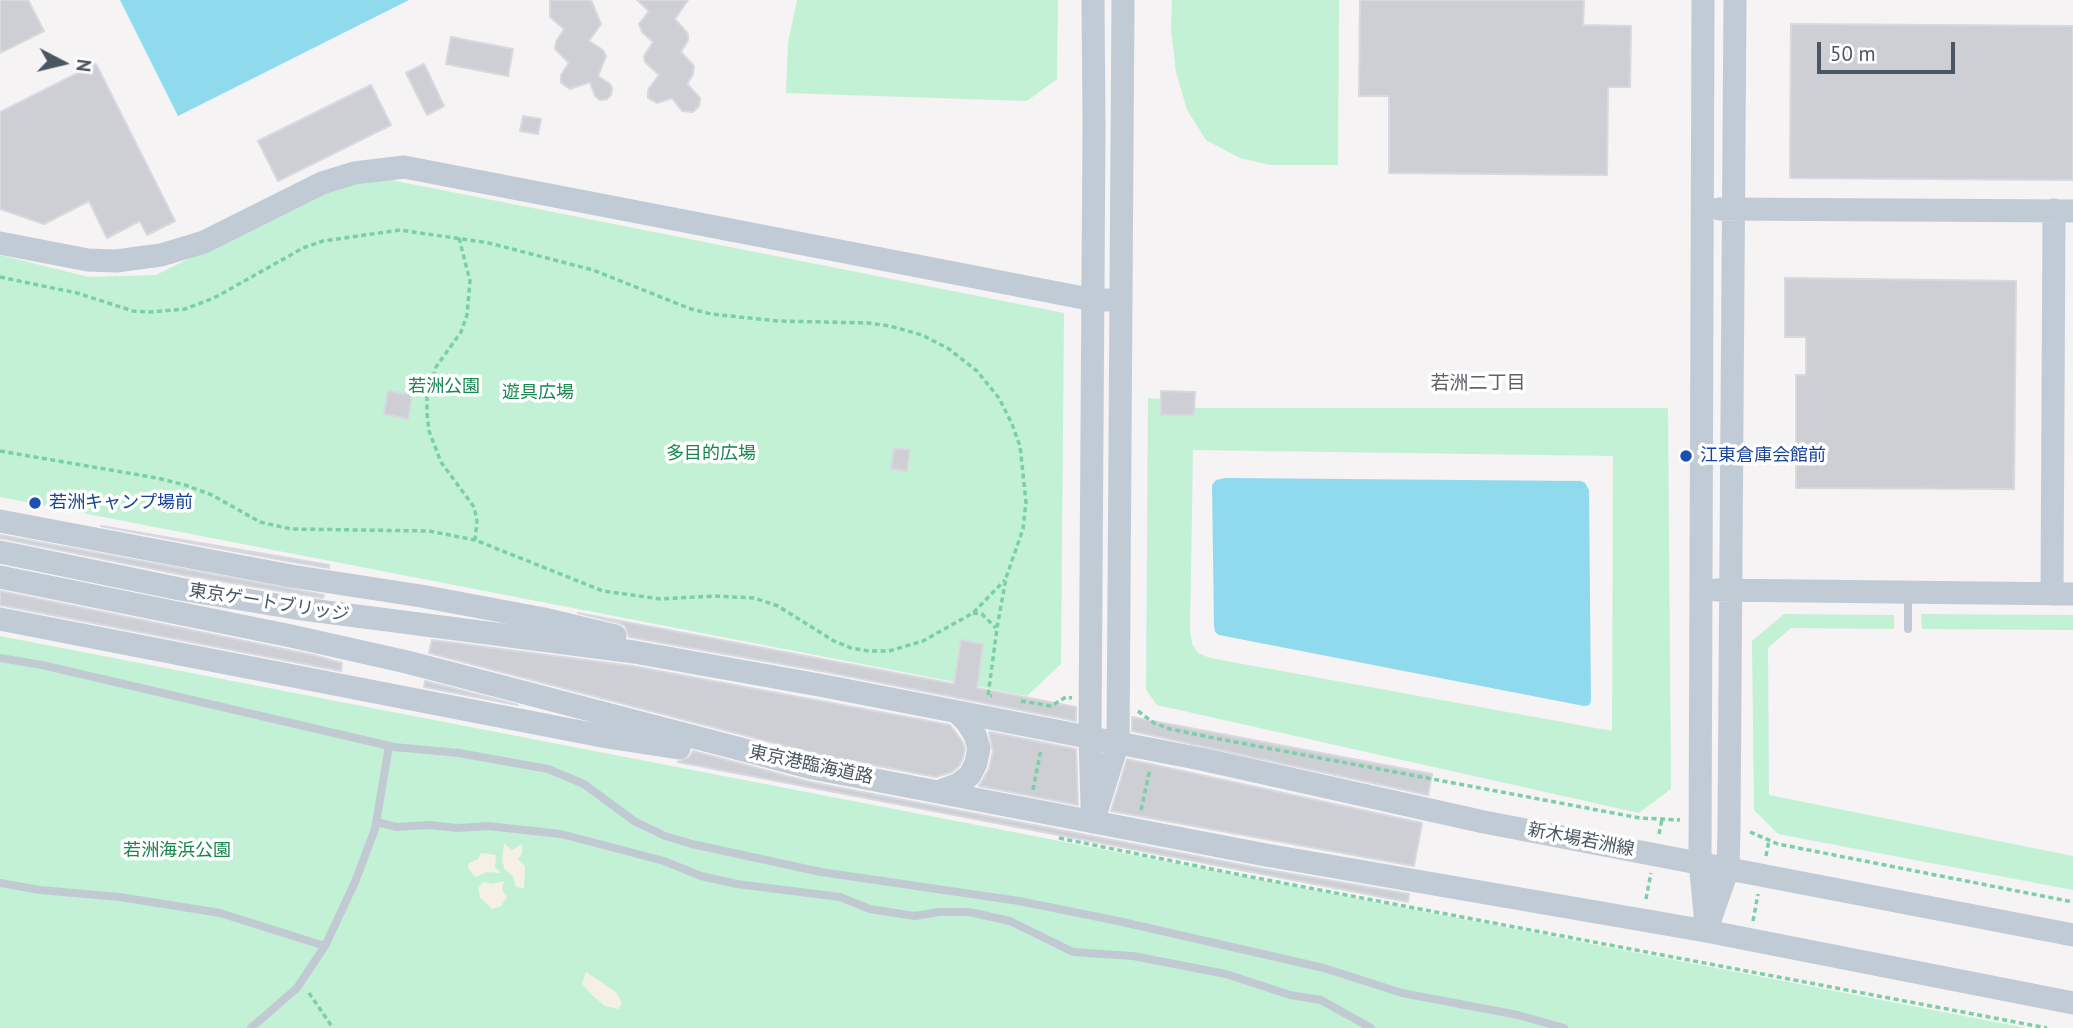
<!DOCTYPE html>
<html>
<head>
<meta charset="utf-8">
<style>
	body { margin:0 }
	#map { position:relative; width:2073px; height:1028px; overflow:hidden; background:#f5f3f3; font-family:"PT Sans",sans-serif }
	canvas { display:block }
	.north { position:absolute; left:28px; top:28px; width:70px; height:70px; -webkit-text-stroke:5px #fff; paint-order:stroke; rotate:97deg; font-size:19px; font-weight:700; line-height:28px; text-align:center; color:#4a5661 }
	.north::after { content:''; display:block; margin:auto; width:24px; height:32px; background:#4a5661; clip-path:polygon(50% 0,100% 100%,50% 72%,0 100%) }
	.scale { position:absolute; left:1817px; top:42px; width:138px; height:32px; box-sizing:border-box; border:4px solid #4a5661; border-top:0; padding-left:9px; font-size:21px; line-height:24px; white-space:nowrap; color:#4a5661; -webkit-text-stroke:5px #fff; paint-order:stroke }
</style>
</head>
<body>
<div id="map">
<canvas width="2073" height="1028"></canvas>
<div class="north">N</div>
<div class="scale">50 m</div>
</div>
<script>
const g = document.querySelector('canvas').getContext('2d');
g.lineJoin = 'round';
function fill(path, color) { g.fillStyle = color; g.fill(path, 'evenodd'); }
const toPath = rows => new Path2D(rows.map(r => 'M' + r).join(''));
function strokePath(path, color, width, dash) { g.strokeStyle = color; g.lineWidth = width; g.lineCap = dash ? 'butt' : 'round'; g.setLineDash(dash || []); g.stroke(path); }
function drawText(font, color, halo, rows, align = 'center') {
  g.font = font + ' "PT Sans","Noto Sans JP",sans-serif'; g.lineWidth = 7; g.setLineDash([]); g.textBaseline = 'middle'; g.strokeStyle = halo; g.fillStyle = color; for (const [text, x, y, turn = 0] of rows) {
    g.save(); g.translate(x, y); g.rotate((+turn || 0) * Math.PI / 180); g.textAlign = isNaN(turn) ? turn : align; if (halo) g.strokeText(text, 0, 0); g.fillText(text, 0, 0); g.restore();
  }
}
fill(toPath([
	[797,0,1058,0,1057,79,1027,101,786,93,788,43],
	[1172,0,1339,0,1338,165,1271,165,1240,158,1206,140,1187,110,1176,72,1171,30],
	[386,179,1064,313,1061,664,1027,696,0,497,0,255,89,277,156,275,325,191,352,182],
	[1148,398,1161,399,1161,415,1194,415,1194,408,1668,408,1671,789,1639,813,1157,705,1146,690],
	[1193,450,1613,456,1612,731,1210,658,1198,653,1192,644,1190,629],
	[1784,614,1894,615,1894,629,1791,628,1768,648,1769,795,2073,856,2073,890,1778,834,1754,810,1752,641],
	[1921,614,2073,615,2073,630,1922,629],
	[0,636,2026,1028,0,1028]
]), '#c3f1d5');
fill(toPath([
	[504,843,512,850,522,844,522,854,518,859,525,866,524,888,516,887,513,876,505,870,502,861],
	[481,853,496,855,495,867,501,873,488,872,475,877,468,868,469,863,478,859],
	[504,881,502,890,507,897,501,906,492,909,480,897,478,888,483,882,493,884],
	[586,972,616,992,622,1003,619,1009,605,1006,592,995,582,984]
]), '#f5f0e5');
fill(toPath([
	[120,0,409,0,178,116],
	[1226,478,1581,481,1585,483,1589,490,1591,701,1589,705,1584,706,1219,635,1215,632,1214,626,1212,485,1216,480]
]), '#90daee');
const building = toPath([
	[0,0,28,0,44,31,0,53,0,0],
	[550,0,591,0,601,24,589,41,603,50,606,56,598,76,610,84,612,88,611,95,607,99,600,100,595,96,590,82,570,89,561,83,561,75,569,63,555,49,556,42,564,29,550,17,550,0],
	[637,0,688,0,675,19,688,34,688,40,681,52,694,66,693,74,687,84,700,98,699,106,693,112,682,111,672,98,657,103,648,98,648,90,659,75,645,62,644,56,653,42,642,32,639,24,649,11,637,0],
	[1360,0,1584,0,1583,25,1631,26,1630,87,1608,87,1607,175,1389,173,1389,96,1359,96,1360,0],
	[1791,24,2073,26,2073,180,1790,178,1791,24],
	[451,37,513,49,508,76,446,64,451,37],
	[96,64,175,221,147,235,140,221,107,238,89,201,44,224,0,209,0,112,96,64],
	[424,64,444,106,427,115,406,73,424,64],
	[371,85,391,125,278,181,258,141,371,85],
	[523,116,541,119,538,134,520,131,523,116],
	[1785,278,2016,281,2014,489,1796,488,1796,375,1806,375,1806,337,1785,337,1785,278],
	[388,391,412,395,408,419,384,414,388,391],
	[1161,391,1195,392,1194,415,1161,415,1161,391],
	[894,448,910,450,907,471,891,469,894,448],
	[101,526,329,565,329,568,293,562,101,526],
	[0,535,324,595,323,598,183,575,0,538,0,535],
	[0,591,313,655,342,663,341,671,0,605,0,591],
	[578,613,954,684,961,640,983,644,977,688,1076,707,1076,721,821,671,629,637,625,626,619,623,578,613],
	[432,640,632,666,950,725,962,741,965,749,963,758,959,766,952,772,936,777,816,754,429,653,432,640],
	[425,681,518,705,424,687,425,681],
	[1132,717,1432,774,1428,795,1132,731,1132,717],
	[989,732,1076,749,1078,805,979,786,989,769,993,751,989,732],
	[693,751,810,782,1263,869,1409,894,1408,902,678,762,689,757,693,751],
	[1127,759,1422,823,1414,866,1111,811,1127,759]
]);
fill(building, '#cdcfd5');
strokePath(building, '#d7d9de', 2);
strokePath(toPath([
	[459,238,470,281,467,315,461,332,436,367,427,397,427,413,429,431,441,462,474,507,477,521,475,540,603,591,661,599,714,596,754,598,778,606,834,641,851,648,869,651,889,651,923,641,973,613,1005,580],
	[0,277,77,293,133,311,150,312,185,309,214,298,303,248,323,241,400,230,489,243,593,270,691,309,711,314,778,321,868,323,890,326,922,335,949,349,977,371,999,398,1012,424,1020,446,1026,502,1023,529,1006,578,997,628,988,696,992,696],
	[0,451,157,478,185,485,212,495,260,522,291,529,429,531,475,540],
	[973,613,982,614,996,628],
	[1021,701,1051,706,1066,697,1072,698],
	[1138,711,1154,723,1170,729,1219,739,1640,818,1680,820],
	[1033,790,1041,749],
	[1141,810,1150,769],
	[1750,832,1778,844,2073,902],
	[1659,834,1662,819],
	[1059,838,1246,876,2047,1028],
	[1766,856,1769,840],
	[1646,899,1651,873],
	[1753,921,1758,894],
	[309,993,333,1028]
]), '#7ad0a6', 3.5, [5, 3.5]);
strokePath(toPath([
	[1908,593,1908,629],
	[0,658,42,665,394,747,459,753,548,769,584,784,634,821,665,836,692,844,821,872,1019,901,1118,921,1324,968,1402,993,1518,1015,1564,1028],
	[376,822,397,827,429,825,457,828,488,826,561,834,664,861,701,876,737,884,840,897,870,909,915,916,939,912,969,912,1010,921,1073,952,1133,956,1226,974,1290,995,1321,1000,1371,1028],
	[0,883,40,890,120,897,220,913,325,946],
	[251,1028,297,988,325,946,355,882,375,829,389,746]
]), '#c1cad2', 8);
strokePath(toPath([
	[1703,0,1700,862,1706,924],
	[1719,209,2073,211],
	[0,243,88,260,116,261,161,255,204,242,322,183,354,173,404,167,1094,300,1121,300],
	[0,521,291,576,421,596,544,619,615,636],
	[0,552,180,589,295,608,634,652,819,685,1201,759,1484,822,2073,935],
	[0,577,291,636,407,662,813,768,1266,855,1706,931,2073,1003],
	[1716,590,2073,594],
	[2052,594,2054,210],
	[0,619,607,737,679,748],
	[940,791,959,784,970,775,976,763,979,748,975,735,967,722,957,712],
	[1092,805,1090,737,1094,126,1093,0],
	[1093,822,1118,742,1123,0],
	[1706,931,1728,869,1729,828,1735,0]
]), '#c1cbd6', 23);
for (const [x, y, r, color] of [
	[1686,456,7,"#1a4fb4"],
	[35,503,7,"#1a4fb4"]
]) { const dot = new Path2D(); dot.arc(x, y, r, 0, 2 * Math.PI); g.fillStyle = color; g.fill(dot); strokePath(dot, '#fff', 2.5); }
drawText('18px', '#17864f', '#fff', [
	["若洲公園",444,387],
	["遊具広場",538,393],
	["多目的広場",711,454],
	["若洲海浜公園",177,851]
]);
drawText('18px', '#164399', '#fff', [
	["江東倉庫会館前",1700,456],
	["若洲キャンプ場前",49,503]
], 'left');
drawText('18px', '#4a5661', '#fff', [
	["東京ゲートブリッジ",269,603,9],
	["東京港臨海道路",811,765,12],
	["新木場若洲線",1581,840,11]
]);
drawText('19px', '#5f6368', '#fff', [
	["若洲二丁目",1478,384]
]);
</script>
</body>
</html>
